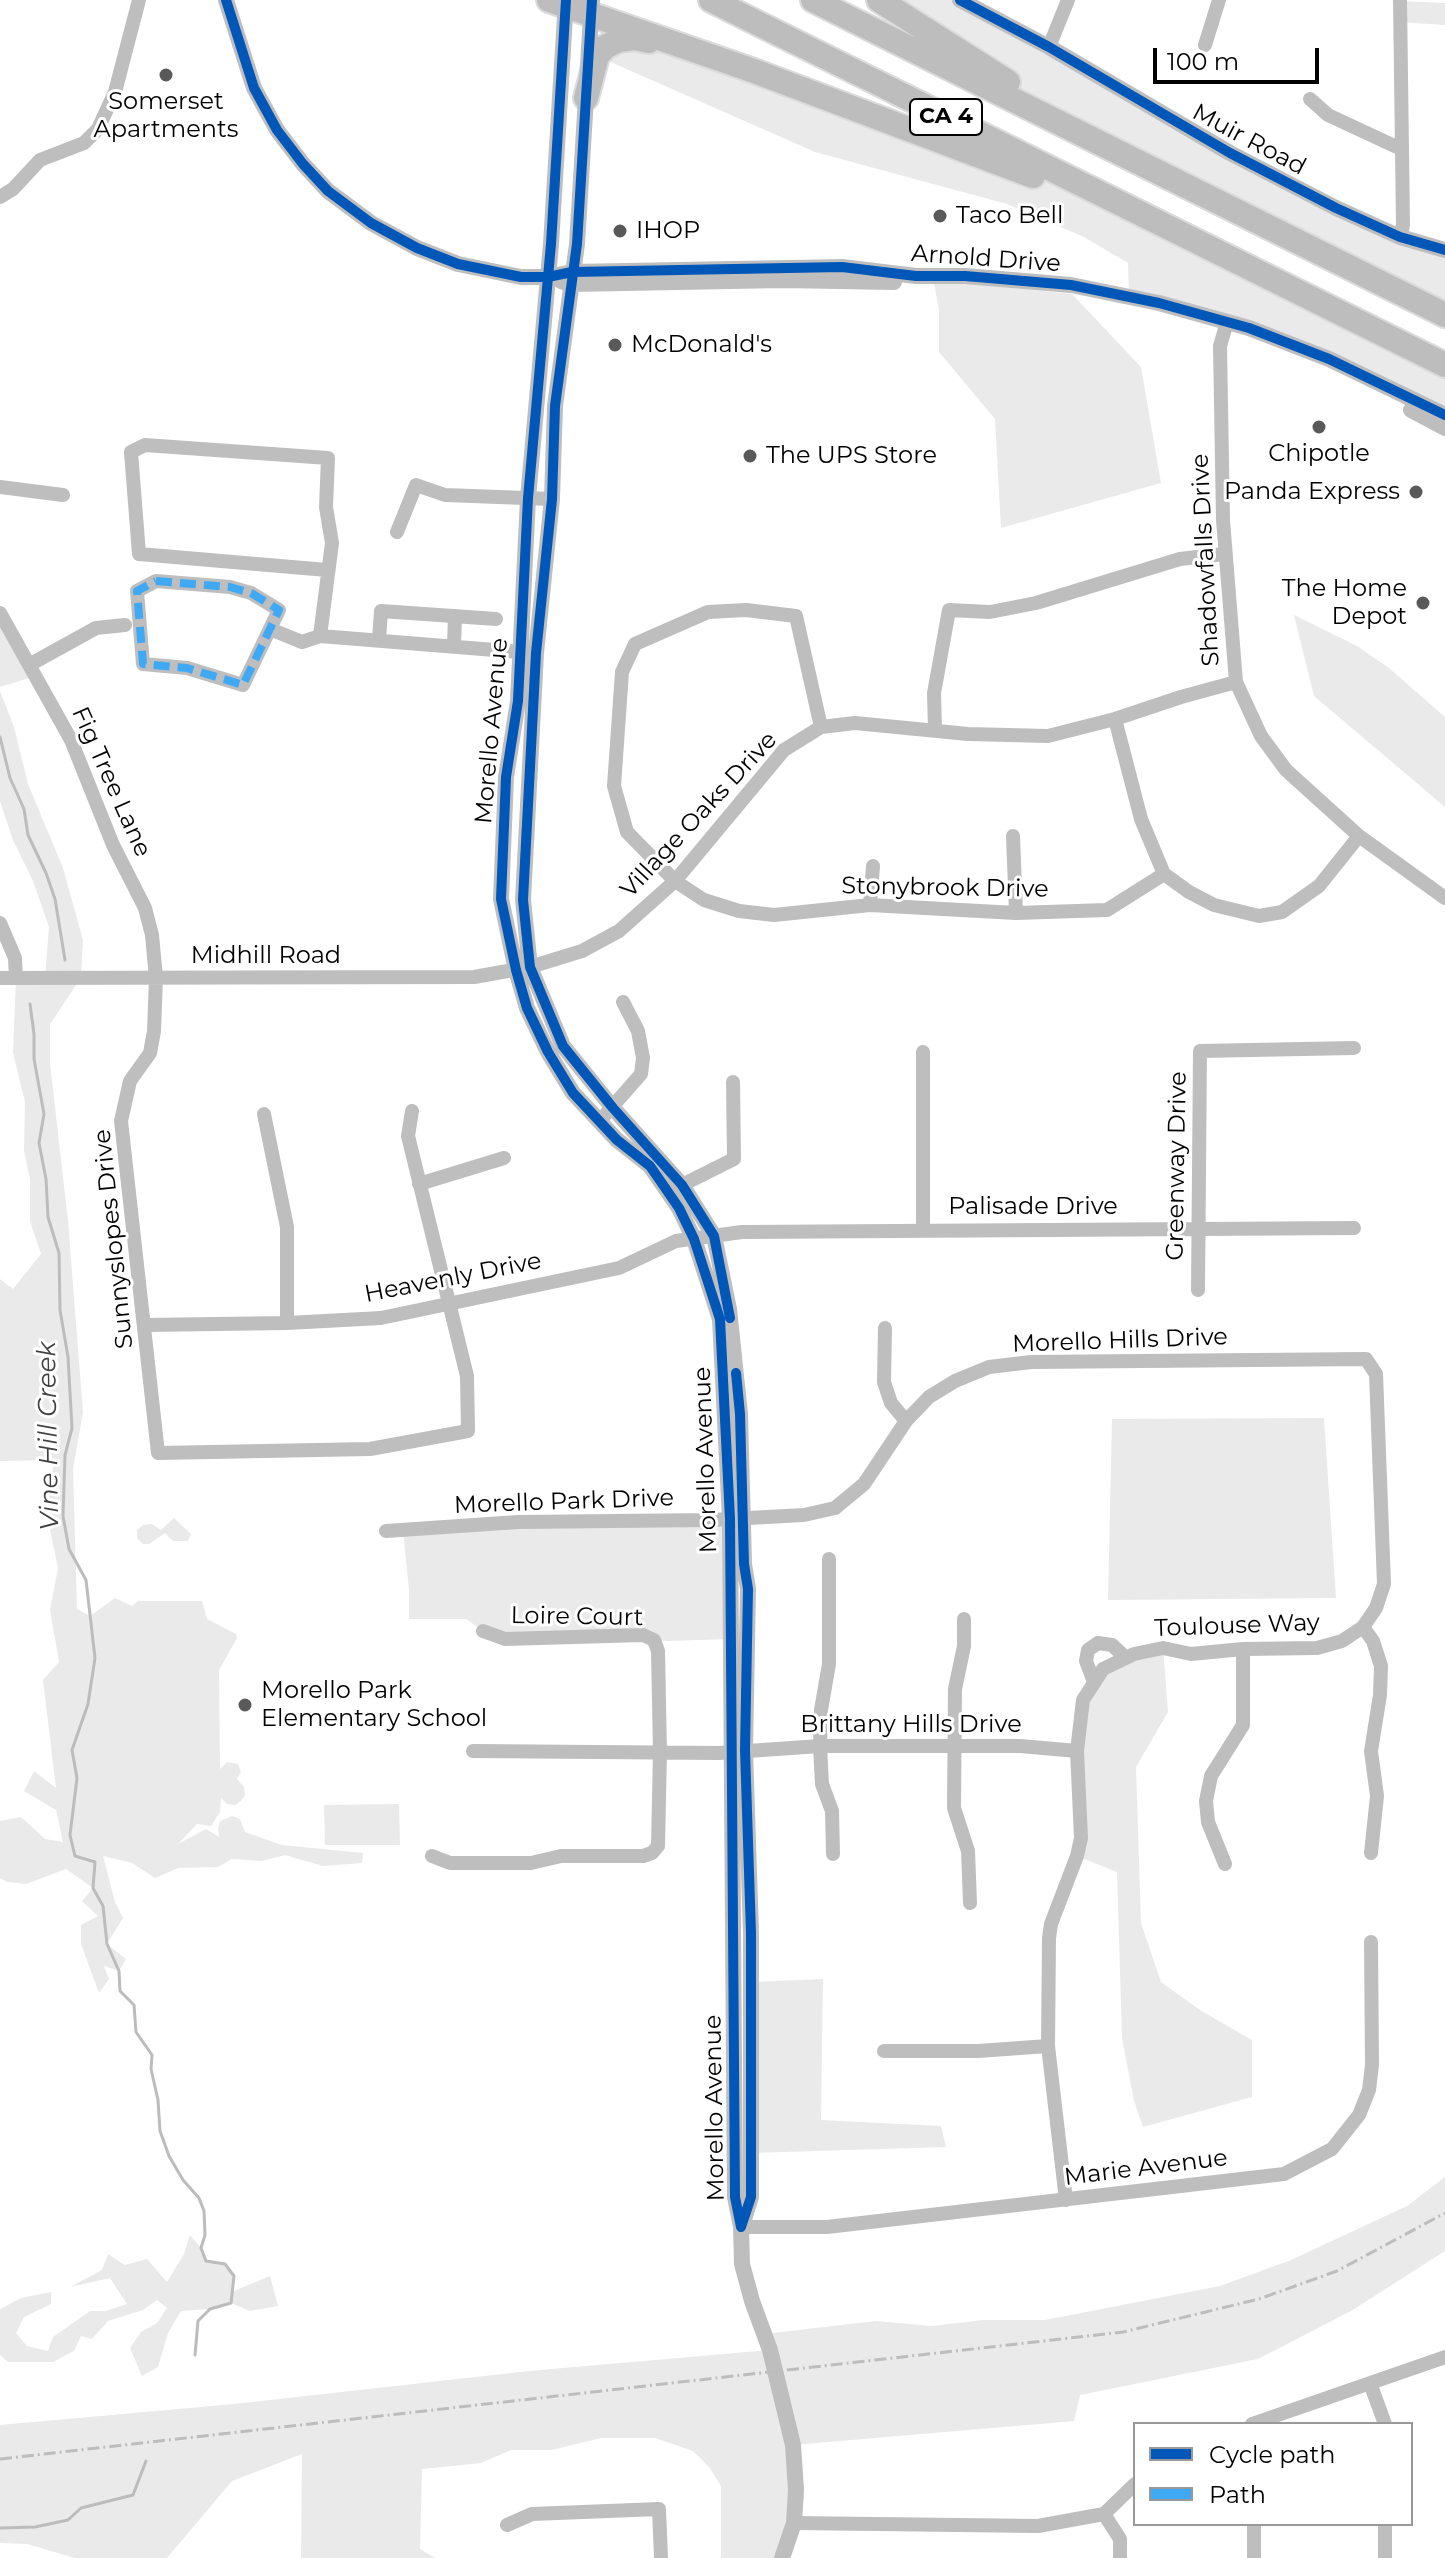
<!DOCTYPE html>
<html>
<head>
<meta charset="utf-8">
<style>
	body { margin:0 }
	#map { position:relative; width:1445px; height:2558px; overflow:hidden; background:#fff; font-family:Montserrat,sans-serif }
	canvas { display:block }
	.legend { position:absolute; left:1133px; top:2422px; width:280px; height:104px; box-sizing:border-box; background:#fff; border:2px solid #999; margin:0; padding:10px 14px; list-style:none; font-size:24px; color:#000 }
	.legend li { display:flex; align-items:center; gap:16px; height:40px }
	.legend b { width:40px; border:2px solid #999 }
	.scale { position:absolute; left:1153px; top:48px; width:166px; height:36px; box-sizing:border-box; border:4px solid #000; border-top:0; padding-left:10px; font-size:24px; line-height:28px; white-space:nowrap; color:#000; -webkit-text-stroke:6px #fff; paint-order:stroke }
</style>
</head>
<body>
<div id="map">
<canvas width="1445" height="2558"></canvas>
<ul class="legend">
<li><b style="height:10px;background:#0057b8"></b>Cycle path</li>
<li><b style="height:10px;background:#3fa9f5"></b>Path</li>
</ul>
<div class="scale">100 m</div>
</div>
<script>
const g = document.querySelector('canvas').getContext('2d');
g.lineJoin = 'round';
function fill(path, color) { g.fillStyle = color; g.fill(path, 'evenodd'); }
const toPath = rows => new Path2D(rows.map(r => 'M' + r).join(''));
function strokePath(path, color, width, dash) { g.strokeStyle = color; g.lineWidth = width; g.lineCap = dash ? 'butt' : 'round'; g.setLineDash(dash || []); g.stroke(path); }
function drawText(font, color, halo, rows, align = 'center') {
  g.font = font + ' Montserrat,sans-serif'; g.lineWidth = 6; g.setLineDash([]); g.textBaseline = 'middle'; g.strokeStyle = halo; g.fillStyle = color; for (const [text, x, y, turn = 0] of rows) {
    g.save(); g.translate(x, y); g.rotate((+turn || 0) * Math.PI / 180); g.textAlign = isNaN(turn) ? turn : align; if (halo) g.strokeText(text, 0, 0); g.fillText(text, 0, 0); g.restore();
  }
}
fill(toPath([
	[879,0,960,0,1230,153,1445,250,1445,315,1108,147],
	[1400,1,1445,3,1445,25,1399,22],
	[634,38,954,145,1180,234,1445,365,1445,411,1329,359,1129,296,1128,263,1084,237,1007,204,815,152,597,56],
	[934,283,965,283,1072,294,1141,367,1161,483,1001,528,995,419,939,352,939,310],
	[0,613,36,676,0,687],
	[1294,615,1357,646,1389,668,1445,717,1445,807,1314,696],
	[0,691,14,727,28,784,63,868,83,940,81,978,50,1024,50,1063,68,1221,83,1412,73,1469,77,1609,90,1616,115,1598,132,1606,138,1601,202,1601,207,1619,236,1634,237,1638,219,1670,220,1769,227,1762,238,1764,241,1772,237,1779,244,1787,245,1795,241,1801,235,1805,227,1804,221,1798,220,1812,211,1826,197,1824,178,1844,206,1829,219,1837,218,1829,220,1821,232,1816,240,1819,245,1832,282,1845,363,1853,362,1863,323,1866,285,1855,262,1861,232,1859,218,1867,178,1868,155,1878,132,1863,103,1856,115,1902,123,1918,107,1944,126,1959,119,1971,104,1966,109,1979,99,1993,81,1944,81,1925,98,1916,82,1901,93,1888,66,1869,26,1884,7,1882,0,1878,0,1821,21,1817,45,1839,63,1842,56,1810,24,1791,34,1771,56,1788,43,1680,59,1662,50,1610,58,1568,47,1515,54,1460,0,1461,0,1279,13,1289,41,1254,30,1221,30,1179,24,1151,25,1102,13,1053,16,978,45,978,49,927,33,881,13,840,0,801],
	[1324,1418,1336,1598,1108,1600,1112,1419],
	[174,1518,191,1534,188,1541,173,1541,165,1533,149,1544,143,1544,137,1538,137,1530,143,1525,152,1524,161,1530],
	[730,1519,730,1639,668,1641,574,1637,483,1631,466,1619,409,1619,409,1590,403,1530],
	[1163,1648,1168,1712,1136,1767,1141,1923,1161,1982,1200,2010,1252,2040,1252,2097,1143,2127,1134,2101,1122,2038,1117,1872,1077,1856,1083,1700,1103,1669],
	[399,1804,400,1845,325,1845,324,1805],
	[823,1979,821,2120,941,2126,946,2147,751,2153,751,1982],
	[1445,2177,1445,2251,1351,2311,1258,2359,1080,2395,1074,2421,793,2445,796,2490,782,2558,721,2558,721,2486,709,2467,693,2451,655,2438,601,2438,552,2450,511,2450,481,2463,422,2469,420,2549,435,2558,301,2558,302,2454,232,2481,167,2558,75,2558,27,2544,0,2543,0,2425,234,2404,529,2371,770,2350,764,2334,876,2321,931,2326,984,2320,1045,2320,1220,2286,1291,2260,1407,2206],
	[190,2235,201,2248,206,2261,225,2264,234,2276,234,2291,270,2276,278,2306,250,2311,231,2303,210,2309,181,2311,168,2333,158,2367,142,2376,130,2348,141,2332,157,2323,167,2308,157,2300,143,2310,108,2321,92,2339,81,2336,74,2351,53,2362,8,2362,0,2355,0,2309,21,2298,51,2292,51,2304,24,2317,16,2333,27,2346,48,2351,53,2337,90,2311,105,2311,127,2304,110,2278,70,2287,102,2270,108,2254,125,2265,147,2259,167,2282,184,2254]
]), '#eaeaea');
strokePath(toPath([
	[0,737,10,778,24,809,28,835,46,873,55,899,65,960],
	[30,1004,34,1034,34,1059,44,1114,39,1143,46,1179,48,1217,59,1253,60,1310,68,1357,72,1428,65,1455,63,1516,69,1549,86,1580,95,1658,88,1704,72,1750,77,1778,70,1835,75,1856,95,1862,93,1888,103,1906,107,1944,119,1971,120,1991,134,2005,136,2032,152,2055,151,2069,158,2100,160,2131,169,2156,183,2180,199,2198,204,2211,205,2235,201,2248,206,2261,225,2264,234,2276,231,2303,210,2309,198,2321,195,2355],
	[0,2528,35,2527,68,2520,81,2508,133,2495,146,2461]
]), '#bcbcbc', 3);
const motorway = toPath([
	[549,0,754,71,1033,176],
	[711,0,1445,365],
	[813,0,1445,315],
	[879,0,1008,82],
	[586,98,597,56,605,47,619,40,634,38,649,41]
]);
strokePath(motorway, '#dbdbdb', 28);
strokePath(toPath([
	[1400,0,1403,225,1400,237],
	[1205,45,1219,0],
	[1049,47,1068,0],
	[1310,99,1328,115,1401,149],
	[0,197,13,189,40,160,84,143,98,129,115,92,139,0],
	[1227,322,1220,346,1223,520,1236,682,1261,736,1286,770,1359,836,1445,898],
	[0,487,63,495],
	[397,532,416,485,445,495,552,499],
	[156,581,230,587,251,593,279,610,243,685,187,668,143,664,137,591,156,581],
	[0,613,71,740,113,845,145,908,152,935,156,978,154,1031,150,1053,130,1081,121,1121,158,1453,370,1449,468,1431,467,1376,408,1136,412,1111],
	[270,629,302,642,320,636,532,653],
	[320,636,332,543,326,507,328,458,145,445,131,452,139,554,327,570],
	[379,640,381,611,496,619],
	[454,646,455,616],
	[29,665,96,628,125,625],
	[1115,719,1141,819,1164,874,1189,892,1214,905,1259,916,1282,912,1319,886,1359,836],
	[821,727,796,616,746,610,708,612,635,644,622,672,614,786,627,832,675,881,704,900,739,911,774,915,870,905,1016,913,1107,910,1164,874],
	[935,729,934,693,949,610,990,612,1036,603,1180,559,1224,554],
	[1013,836,1016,913],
	[870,905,873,866],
	[0,923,15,958,16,978],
	[0,978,474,977,530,967,582,951,619,931,675,881,784,750,821,727,855,723,968,734,1048,736,1115,719,1181,697,1236,682],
	[923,1052,923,1229],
	[264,1114,287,1227,287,1323],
	[605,1115,641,1074,643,1058,638,1031,623,1002],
	[419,1184,504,1158],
	[682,1185,734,1159,733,1082],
	[1198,1290,1200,1051,1354,1048],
	[146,1325,287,1323,381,1318,619,1268,676,1241,742,1232,1354,1228],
	[885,1328,884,1382,891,1403,906,1421],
	[386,1531,518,1522,711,1520,804,1515,835,1508,864,1484,906,1421,929,1397,955,1381,989,1367,1031,1362,1366,1359,1376,1374,1384,1584,1376,1608,1363,1627,1342,1641,1317,1648,1243,1649,1191,1654,1163,1648,1134,1654,1103,1669,1083,1700,1077,1751,1081,1838,1077,1856,1051,1924,1049,1938,1048,2046,1066,2200],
	[829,1559,829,1664,821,1710,820,1746,822,1784,832,1811,833,1854],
	[964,1619,964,1646,955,1689,954,1808,968,1851,970,1903],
	[1363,1627,1373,1641,1381,1666,1380,1695,1371,1751,1377,1796,1371,1853],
	[1094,1682,1086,1661,1088,1650,1098,1643,1112,1645,1126,1658],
	[473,1751,719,1753,820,1746,1020,1746,1077,1751],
	[432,1856,450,1863,531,1863,561,1856,643,1856,652,1853,658,1846,660,1752,658,1651,654,1640,643,1635,505,1639,483,1631],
	[1225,1864,1208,1822,1206,1801,1211,1776,1243,1725,1243,1649],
	[884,2051,978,2051,1048,2046],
	[741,2227,827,2227,1284,2174,1332,2149,1359,2115,1369,2090,1372,2065,1371,1942],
	[1370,2383,1385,2424],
	[1252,2424,1445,2357],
	[1104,2514,1120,2539,1120,2558],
	[794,2523,1038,2526,1104,2514,1135,2484],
	[1254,2524,1254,2558],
	[1385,2524,1385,2558],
	[507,2525,532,2514,659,2509,661,2558]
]), '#bebebe', 14);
strokePath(toPath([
	[226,0,254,88,277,130,303,164,328,191,371,223,417,248,458,264,521,277,548,277,572,272,842,267,916,276,965,276,1071,285,1159,303,1249,328,1329,359,1445,415],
	[566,0,551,244,528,498,518,701,506,777,501,899,516,970,527,1008,548,1052,573,1093,617,1140,650,1166,679,1208,694,1239,720,1319,730,1519,735,2197,741,2227,742,2264,752,2301,770,2350,793,2445,796,2490,794,2523,782,2558],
	[592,0,577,244,555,406,552,499,536,653,523,900,530,967,563,1046,613,1108,682,1185,714,1236,729,1309,740,1414,744,1564,748,1589,745,1750,751,1933,751,2197,742,2226],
	[960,0,1049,47,1230,153,1336,208,1400,237,1445,250],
	[561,281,571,284,783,280,894,282],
	[1411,410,1445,428]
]), '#bebebe', 16);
strokePath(motorway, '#bdbdbd', 24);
strokePath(toPath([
	[0,2459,1123,2332,1259,2299,1337,2271,1445,2213]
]), '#bdbdbd', 3, [12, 4, 2, 4]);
strokePath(toPath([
	[156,581,230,587,251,593,279,610,243,685,187,668,143,664,137,591,156,581]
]), '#3fa9f5', 8, [16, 8]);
strokePath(toPath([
	[226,0,254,88,277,130,303,164,328,191,371,223,417,248,458,264,521,277,548,277,572,272,842,267,916,276,965,276,1071,285,1159,303,1249,328,1329,359,1445,415],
	[566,0,551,244,528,498,518,701,506,777,501,899,516,970,527,1008,548,1052,573,1093,617,1140,650,1166,679,1208,694,1239,720,1319,730,1519,735,2197,741,2227],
	[592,0,577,244,555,406,552,499,536,653,523,900,530,967,563,1046,613,1108,682,1185,714,1236,730,1318],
	[960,0,1049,47,1230,153,1336,208,1400,237,1445,250],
	[736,1373,740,1414,744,1564,748,1589,745,1750,751,1933,751,2197,741,2227]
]), '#0057b8', 10);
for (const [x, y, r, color] of [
	[166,75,8,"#595959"],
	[940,216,8,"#595959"],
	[620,231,8,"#595959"],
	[615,345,8,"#595959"],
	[1319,427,8,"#595959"],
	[750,456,8,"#595959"],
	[1416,492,8,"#595959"],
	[1423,603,8,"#595959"],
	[245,1705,8,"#595959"]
]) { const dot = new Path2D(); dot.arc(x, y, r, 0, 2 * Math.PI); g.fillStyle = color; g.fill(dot); strokePath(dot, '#fff', 3); }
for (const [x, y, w] of [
	[946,117,72]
]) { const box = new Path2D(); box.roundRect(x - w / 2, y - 18, w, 36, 6); g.fillStyle = '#fff'; g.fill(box); strokePath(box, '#000', 2); }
drawText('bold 22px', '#000', null, [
	["CA 4",946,117]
]);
drawText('24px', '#000', '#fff', [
	["Somerset",166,102,"center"],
	["Apartments",166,130,"center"],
	["Taco Bell",956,216],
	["IHOP",636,231],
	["McDonald's",631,345],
	["Chipotle",1319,454,"center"],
	["The UPS Store",766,456],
	["Panda Express",1400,492,"right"],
	["The Home",1407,589,"right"],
	["Depot",1407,617,"right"],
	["Morello Park",261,1691],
	["Elementary School",261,1719]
], 'left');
drawText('24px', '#000', '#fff', [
	["Muir Road",1249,140,28],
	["Arnold Drive",986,259,4],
	["Shadowfalls Drive",1206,560,-93],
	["Morello Avenue",492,731,-85],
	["Fig Tree Lane",111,782,66],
	["Village Oaks Drive",699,815,-47],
	["Stonybrook Drive",945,888,1],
	["Midhill Road",266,956],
	["Greenway Drive",1177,1166,-89],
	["Palisade Drive",1033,1207],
	["Sunnyslopes Drive",114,1239,-96],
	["Heavenly Drive",453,1278,-11],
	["Morello Hills Drive",1120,1341,-2],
	["Morello Avenue",706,1460,-92],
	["Morello Park Drive",564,1502,-2],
	["Loire Court",577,1617,1],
	["Toulouse Way",1237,1626,-2],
	["Brittany Hills Drive",911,1725],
	["Morello Avenue",715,2108,-91],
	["Marie Avenue",1146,2168,-7]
]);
drawText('italic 26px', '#404040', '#fff', [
	["Vine Hill Creek",49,1436,-91]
]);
</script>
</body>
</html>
